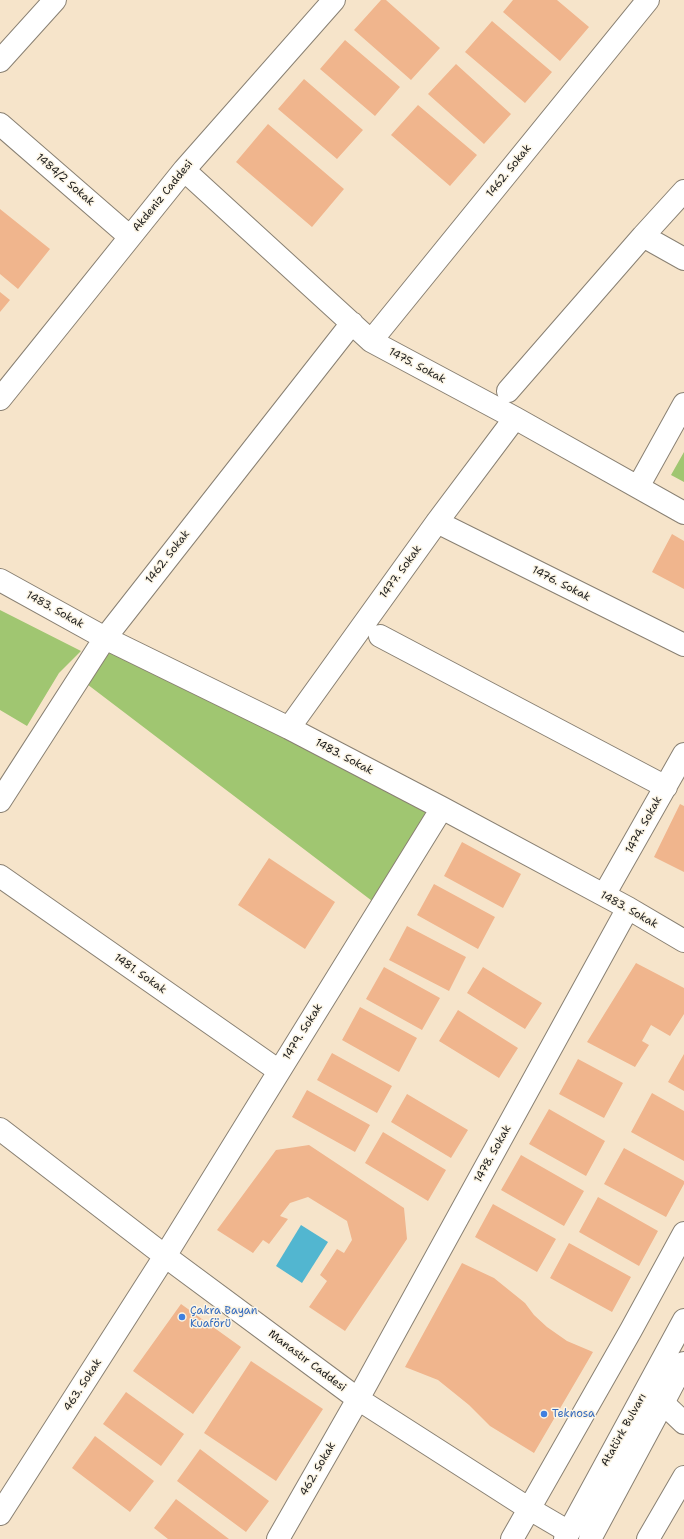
<!DOCTYPE html>
<html>
<head>
<meta charset="utf-8">
<style>
	body { margin:0 }
	canvas { display:block; background:#f6e4ca }
</style>
</head>
<body>
<canvas width="684" height="1539"></canvas>
<script>
const g = document.querySelector('canvas').getContext('2d');
g.lineJoin = 'round';
function fill(path, color) { g.fillStyle = color; g.fill(path, 'evenodd'); }
const toPath = rows => new Path2D(rows.map(r => 'M' + r).join(''));
function strokePath(path, color, width, dash) { g.strokeStyle = color; g.lineWidth = width; g.lineCap = dash ? 'butt' : 'round'; g.setLineDash(dash || []); g.stroke(path); }
function drawText(font, color, halo, rows, align = 'center') {
  g.font = font + ' "Shantell Sans",sans-serif'; g.lineWidth = 3; g.setLineDash([]); g.textBaseline = 'middle'; g.strokeStyle = halo; g.fillStyle = color; for (const [text, x, y, turn = 0] of rows) {
    g.save(); g.translate(x, y); g.rotate((+turn || 0) * Math.PI / 180); g.textAlign = isNaN(turn) ? turn : align; if (halo) g.strokeText(text, 0, 0); g.fillText(text, 0, 0); g.restore();
  }
}
fill(toPath([
	[684,452,684,482,671,475],
	[0,610,81,651,59,673,27,726,0,710],
	[105,638,442,808,380,907,79,678]
]), '#a0c671');
fill(toPath([
	[301,1225,328,1242,302,1283,276,1266]
]), '#52b6d0');
fill(toPath([
	[381,0,386,0,440,48,411,80,354,30],
	[513,0,557,0,589,27,560,61,503,12],
	[492,21,552,72,525,103,465,52],
	[345,40,400,87,375,116,320,69],
	[456,64,511,114,484,144,428,94],
	[304,79,363,130,337,159,278,109],
	[418,105,477,155,450,186,391,135],
	[268,124,344,189,312,227,236,162],
	[0,209,50,249,18,289,0,274],
	[0,292,10,300,0,312],
	[672,534,684,541,684,589,652,572],
	[680,804,684,806,684,872,654,857],
	[462,842,521,874,503,908,444,876],
	[269,858,335,902,305,949,238,905],
	[434,884,495,917,478,949,417,915],
	[407,926,466,957,449,991,389,960],
	[636,963,684,988,684,1014,670,1036,651,1025,642,1041,649,1045,635,1067,587,1042],
	[384,967,440,998,422,1030,366,999],
	[483,967,542,1003,525,1029,467,993],
	[360,1007,417,1038,399,1072,342,1040],
	[458,1010,518,1048,499,1078,439,1041],
	[332,1053,392,1086,377,1113,317,1080],
	[684,1054,684,1091,668,1082],
	[578,1059,623,1083,604,1118,559,1094],
	[307,1090,370,1125,355,1152,292,1117],
	[652,1093,684,1111,684,1161,631,1132],
	[407,1094,468,1130,451,1158,391,1122],
	[549,1109,605,1141,586,1176,529,1144],
	[383,1132,446,1170,428,1201,365,1163],
	[309,1145,404,1208,407,1239,345,1331,309,1307,327,1281,320,1275,337,1249,344,1253,352,1240,347,1221,308,1197,290,1203,280,1216,288,1219,269,1244,263,1240,253,1253,217,1230,276,1150],
	[624,1148,684,1181,684,1184,666,1217,604,1184],
	[521,1155,584,1191,564,1226,501,1190],
	[598,1197,658,1231,639,1266,579,1232],
	[493,1204,556,1239,537,1272,475,1237],
	[569,1243,631,1277,612,1312,550,1278],
	[462,1263,494,1278,525,1303,534,1315,547,1327,567,1341,593,1352,534,1453,490,1426,469,1405,438,1380,405,1367],
	[181,1304,241,1347,193,1414,133,1371],
	[251,1361,323,1409,276,1481,204,1433],
	[126,1392,184,1434,161,1466,103,1424],
	[95,1436,154,1481,130,1512,72,1468],
	[200,1449,269,1501,246,1532,177,1481],
	[176,1499,229,1539,168,1539,154,1528]
]), '#f0b58d');
const minor = toPath([
	[0,61,55,0],
	[0,124,130,237],
	[184,170,371,341,515,418,684,513],
	[643,236,684,259],
	[371,341,648,0],
	[508,391,643,236,684,191],
	[0,399,184,170,334,0],
	[638,487,684,404],
	[437,522,684,645],
	[0,580,105,638,289,728,442,808,628,908,684,941],
	[380,636,666,787],
	[289,728,437,522,515,418],
	[0,801,105,638,352,323],
	[0,876,279,1071],
	[604,895,684,754],
	[0,1129,165,1256,358,1399,528,1508,569,1532],
	[663,1403,684,1423],
	[0,1514,165,1256,442,808],
	[278,1539,358,1399,628,908],
	[512,1539,631,1330,684,1233],
	[648,1539,684,1477]
]);
const major = toPath([
	[565,1539,684,1320],
	[590,1539,663,1403,684,1363]
]);
strokePath(minor, '#898073', 24);
strokePath(major, '#898073', 24);
strokePath(minor, '#fff', 22);
strokePath(major, '#fff', 22);
for (const [x, y, r, color] of [
	[182,1317,4,"#3f7fe0"],
	[544,1414,4,"#3f7fe0"]
]) { const dot = new Path2D(); dot.arc(x, y, r, 0, 2 * Math.PI); g.fillStyle = color; g.fill(dot); strokePath(dot, '#fcf5e5', 1.5); }
drawText('11px', '#1c1c1c', '#fcf5e5', [
	["1462. Sokak",509,171,-51],
	["1484/2 Sokak",65,180,41],
	["Akdeniz Caddesi",163,196,-51],
	["1475. Sokak",417,366,28],
	["1462. Sokak",168,557,-52],
	["1477. Sokak",401,572,-54],
	["1476. Sokak",561,584,27],
	["1483. Sokak",55,610,29],
	["1483. Sokak",344,757,28],
	["1474. Sokak",644,825,-61],
	["1483. Sokak",629,910,29],
	["1481. Sokak",140,974,35],
	["1479. Sokak",303,1032,-58],
	["1478. Sokak",493,1154,-61],
	["Manastır Caddesi",307,1361,37],
	["463. Sokak",83,1385,-57],
	["Atatürk Bulvarı",624,1430,-61],
	["462. Sokak",318,1469,-60]
]);
drawText('11px', '#366cbe', '#fcf5e5', [
	["Çakra Bayan",190,1311],
	["Kuaförü",190,1324],
	["Teknosa",552,1414]
], 'left');
</script>
</body>
</html>
